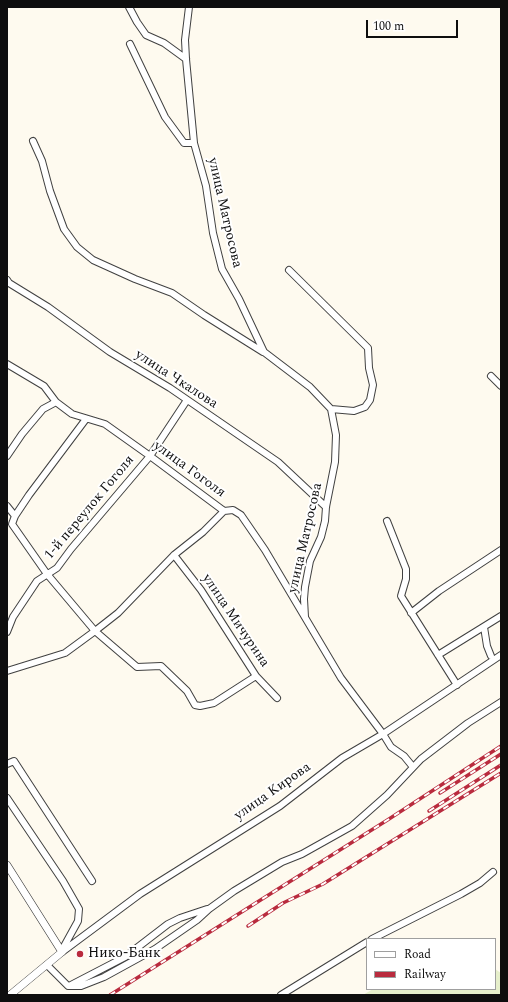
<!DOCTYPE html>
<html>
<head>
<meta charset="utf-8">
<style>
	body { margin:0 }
	#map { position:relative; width:508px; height:1002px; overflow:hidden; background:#fefaef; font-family:Spectral,serif }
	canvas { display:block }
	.frame { position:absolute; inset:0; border:8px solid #0e0e0e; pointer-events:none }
	.legend { position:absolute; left:366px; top:938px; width:130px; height:52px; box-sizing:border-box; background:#fff; border:1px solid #9f9f9f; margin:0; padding:5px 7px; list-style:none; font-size:12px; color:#0e0e0e }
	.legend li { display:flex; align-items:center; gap:8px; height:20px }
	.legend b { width:20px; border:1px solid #9f9f9f }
	.scale { position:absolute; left:366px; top:20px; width:92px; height:18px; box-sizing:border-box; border:2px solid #0e0e0e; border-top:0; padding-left:5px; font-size:12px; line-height:14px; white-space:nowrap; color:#0e0e0e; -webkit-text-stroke:3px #fff; paint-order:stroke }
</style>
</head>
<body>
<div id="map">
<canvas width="508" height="1002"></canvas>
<div class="frame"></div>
<ul class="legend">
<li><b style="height:5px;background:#fff"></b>Road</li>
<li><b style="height:5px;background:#b92b3e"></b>Railway</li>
</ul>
<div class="scale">100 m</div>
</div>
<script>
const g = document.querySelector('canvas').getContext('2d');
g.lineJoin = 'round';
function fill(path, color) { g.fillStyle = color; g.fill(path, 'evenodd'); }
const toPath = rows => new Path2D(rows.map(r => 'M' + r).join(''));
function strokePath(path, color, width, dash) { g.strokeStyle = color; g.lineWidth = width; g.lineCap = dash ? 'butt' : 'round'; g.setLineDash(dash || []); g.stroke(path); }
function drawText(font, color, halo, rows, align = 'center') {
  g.font = font + ' Spectral,serif'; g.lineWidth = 4; g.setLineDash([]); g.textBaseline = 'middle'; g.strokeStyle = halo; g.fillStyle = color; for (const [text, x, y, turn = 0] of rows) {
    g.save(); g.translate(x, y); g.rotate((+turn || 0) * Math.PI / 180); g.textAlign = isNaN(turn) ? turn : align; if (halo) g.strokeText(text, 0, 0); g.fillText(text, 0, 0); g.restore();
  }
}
fill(toPath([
	[495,969,501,973,501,995,363,995,373,989,495,989]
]), '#e6efcb');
const minor = toPath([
	[129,7,137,22,146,35,164,43,186,59],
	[189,7,185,40,186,59,194,143,206,186,213,233,222,269,239,299,264,352,310,387,331,409,336,435,335,462,326,507,325,521,321,537,310,561,305,587,304,599,305,617],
	[130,44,165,117,184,143,194,143],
	[33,141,42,161,50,191,64,229,77,247,93,260,135,279,172,293,204,315,263,352],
	[289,270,368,348,369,368,373,385,370,400,365,407,354,411,331,409],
	[7,280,9,283,48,307,110,352,170,388,278,462,326,507],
	[7,364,44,386,56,402,72,414,105,424,150,456,224,511,233,510,241,515,265,550,341,678,383,734,391,747,404,756,413,767],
	[491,376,501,386],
	[86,419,29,495,15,516,12,524,47,574,95,631,137,667,161,666,187,691,195,705,200,706,214,703,256,676],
	[7,456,22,434,43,409,56,402],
	[7,506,15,516],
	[387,521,406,569,406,579,401,596,457,685],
	[174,555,201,590,256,676,277,698],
	[411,613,439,591,501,550],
	[484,627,487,646,491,656],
	[7,632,13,617,37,581,57,568,71,549,150,456,187,400],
	[438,655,501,616],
	[7,671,65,653,95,631,118,613,174,555,203,532,224,511],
	[7,764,14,761,92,881],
	[7,798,63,881,79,909,78,921,62,950],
	[372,939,461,894,480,883,493,872],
	[62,952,140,894,280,806,342,758,383,734,501,655],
	[47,965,68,986,81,986,104,977,155,949,197,920,209,909,234,891,282,862,302,854,352,826,387,795,421,759,468,723,501,702],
	[71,985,125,957,168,924,180,918,207,909],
	[281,995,367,942]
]);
const tertiary = toPath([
	[7,865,62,952,10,995]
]);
strokePath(minor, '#414141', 8);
strokePath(tertiary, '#414141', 8);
strokePath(minor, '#fff', 6);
strokePath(tertiary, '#fff', 7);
const rail = toPath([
	[440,793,501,754],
	[429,811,501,765],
	[248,926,283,903,323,884,501,773],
	[110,995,389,819,501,746]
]);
strokePath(rail, '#b92b3e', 3.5);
strokePath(rail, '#fff', 2, [6]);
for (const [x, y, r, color] of [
	[80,954,4,"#b92b3e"]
]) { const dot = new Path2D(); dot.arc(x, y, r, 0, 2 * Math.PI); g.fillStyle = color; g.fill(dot); strokePath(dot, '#fff', 1.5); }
drawText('14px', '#0e0e0e', '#fff', [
	["улица Матросова",224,213,77],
	["улица Чкалова",176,380,33],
	["улица Гоголя",189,470,36],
	["1-й переулок Гоголя",90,508,-50],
	["улица Матросова",306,538,-77],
	["улица Мичурина",235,621,56],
	["улица Кирова",273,792,-35]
]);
drawText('14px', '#0e0e0e', '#fff', [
	["Нико-Банк",88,954]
], 'left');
</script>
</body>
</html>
